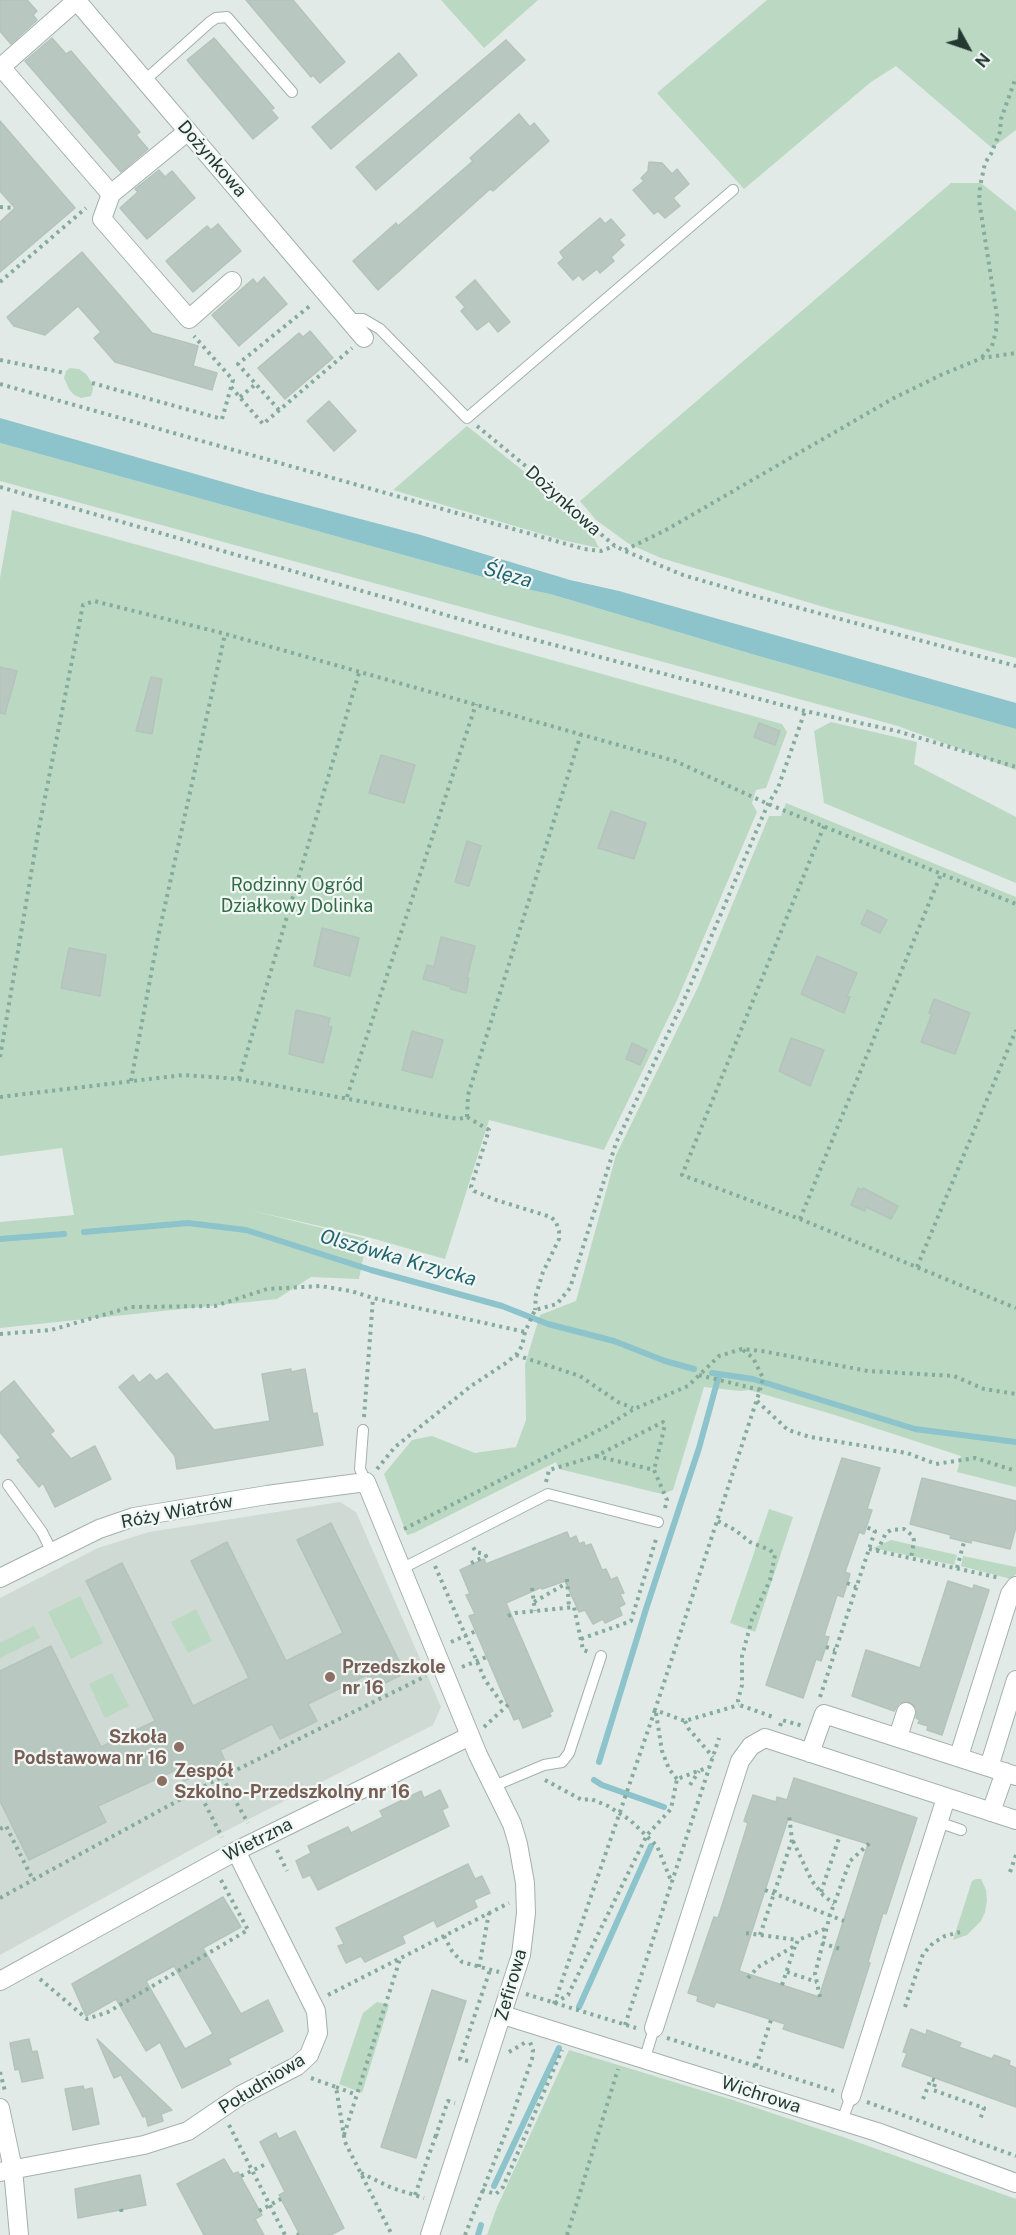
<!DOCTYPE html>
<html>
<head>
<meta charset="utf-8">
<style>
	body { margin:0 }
	#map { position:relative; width:1016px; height:2235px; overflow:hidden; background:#e1eae6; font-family:"Public Sans",sans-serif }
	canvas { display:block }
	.north { position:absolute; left:938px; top:18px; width:60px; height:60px; -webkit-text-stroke:4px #f1f7f4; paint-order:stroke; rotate:130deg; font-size:16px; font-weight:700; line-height:24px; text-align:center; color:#233932 }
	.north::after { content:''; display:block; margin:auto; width:21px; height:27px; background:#233932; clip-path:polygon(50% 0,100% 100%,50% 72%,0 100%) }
</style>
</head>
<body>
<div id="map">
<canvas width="1016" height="2235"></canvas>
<div class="north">N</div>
</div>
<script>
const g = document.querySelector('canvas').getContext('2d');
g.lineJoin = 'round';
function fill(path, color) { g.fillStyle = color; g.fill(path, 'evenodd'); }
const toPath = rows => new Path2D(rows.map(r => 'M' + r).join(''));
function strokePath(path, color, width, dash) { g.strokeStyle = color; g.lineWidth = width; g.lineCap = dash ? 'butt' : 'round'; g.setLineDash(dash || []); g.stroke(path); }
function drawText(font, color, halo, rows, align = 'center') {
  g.font = font + ' "Public Sans",sans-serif'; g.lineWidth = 4.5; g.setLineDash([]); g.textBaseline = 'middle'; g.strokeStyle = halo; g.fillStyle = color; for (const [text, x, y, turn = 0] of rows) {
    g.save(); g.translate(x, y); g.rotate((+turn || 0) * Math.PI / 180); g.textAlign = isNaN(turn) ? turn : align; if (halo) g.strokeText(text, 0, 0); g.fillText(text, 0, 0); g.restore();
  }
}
fill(toPath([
	[340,1502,356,1512,441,1707,433,1725,214,1837,0,1955,0,1598,98,1548,149,1532]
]), '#cfdad4');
fill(toPath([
	[441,0,538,0,484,48],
	[767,0,1016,0,1016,130,992,148,896,66,871,82,744,189,657,93],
	[951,183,981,183,1016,211,1016,658,827,608,661,558,629,544,596,520,580,501],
	[70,368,79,369,86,374,92,383,93,389,91,396,81,398,74,395,69,389,64,378,66,371],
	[467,426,571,509,594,538,599,548,562,540,393,490],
	[0,443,526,589,550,594,755,655,1016,729,1016,770,898,726,0,481],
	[12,510,782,724,787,732,766,788,756,790,752,803,757,812,678,998,604,1150,489,1120,445,1259,364,1236,249,1210,367,1239,359,1279,311,1277,277,1299,0,1328,0,1222,74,1215,62,1148,0,1156,0,578],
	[831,722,917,742,914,764,1016,817,1016,883,824,803,814,731],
	[786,803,1016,897,1016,1487,957,1472,961,1456,835,1415,749,1390,740,1391,704,1387,673,1490,662,1494,559,1469,556,1462,414,1533,407,1535,384,1474,412,1440,432,1436,475,1453,516,1447,526,1420,525,1364,540,1315,576,1301,616,1155,699,985,769,816,781,816],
	[769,1509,793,1517,755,1632,730,1623],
	[891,1540,957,1555,954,1565,873,1548],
	[963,1556,1016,1567,1016,1574,1011,1579,961,1566],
	[80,1596,103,1643,71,1659,48,1612],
	[196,1609,212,1641,188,1653,171,1622],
	[34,1626,40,1638,0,1658,0,1643],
	[112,1673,129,1706,105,1718,89,1684],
	[976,1879,981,1879,986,1890,987,1900,985,1912,981,1921,967,1935,953,1940,972,1881],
	[377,2002,389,2005,362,2093,339,2084,363,2013],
	[569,2050,733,2100,846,2138,1016,2199,1016,2235,487,2235,497,2207]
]), '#bbd9c2');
fill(toPath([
	[0,418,258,492,421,535,570,580,619,591,1016,703,1016,729,755,655,550,594,526,589,0,443]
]), '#8dc3cb');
strokePath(toPath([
	[84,1232,188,1223,246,1230,371,1270,502,1306,548,1324,614,1341,665,1361,694,1369],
	[0,1239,64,1234],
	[712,1373,753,1379,915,1429,1016,1442],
	[599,1762,646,1609,699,1448,719,1375],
	[594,1780,602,1785,664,1807],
	[579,2007,651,1846],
	[494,2186,559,2048],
	[478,2235,481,2225]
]), '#8dc3cb', 6);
const building = toPath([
	[0,0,27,0,37,11,33,15,37,20,11,44,0,31,0,0],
	[246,0,293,0,345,62,320,83,313,75,311,77,246,0],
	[52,38,66,54,71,51,140,132,136,135,148,149,121,172,25,61,52,38],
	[214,38,274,108,271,110,278,118,253,139,187,60,214,38],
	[506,40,525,60,376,190,356,167,506,40],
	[399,53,417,75,331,149,312,127,399,53],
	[519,114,530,127,534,123,549,141,493,191,490,189,378,290,353,261,396,223,398,226,473,161,470,158,519,114],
	[0,121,75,208,0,272,0,222,15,208,0,191,0,121],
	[649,162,662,163,672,174,677,169,689,184,673,198,680,206,665,218,658,211,654,214,633,190,644,181,641,178,648,171,649,162],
	[159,170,165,177,172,171,195,198,147,239,120,208,138,192,135,189,159,170],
	[600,218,605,224,611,219,625,235,619,240,624,245,611,257,614,261,600,273,597,269,583,280,579,275,573,280,558,263,564,258,560,252,600,218],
	[218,224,241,251,193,292,166,261,207,226,211,230,218,224],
	[82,252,152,333,198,346,193,366,217,373,212,390,115,362,94,338,101,332,78,306,45,335,14,326,7,317,82,252],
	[264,277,287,304,239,346,212,315,253,279,257,284,264,277],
	[475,280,510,322,498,332,489,321,477,330,461,311,465,307,456,297,475,280],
	[310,331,333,358,285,399,258,368,299,333,303,337,310,331],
	[329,401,356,431,334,451,307,421,329,401],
	[0,667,17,671,5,714,0,713,0,667],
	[151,677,162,679,152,734,136,731,151,677],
	[759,723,780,731,775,745,754,737,759,723],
	[381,755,415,765,404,803,369,793,381,755],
	[611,811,646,823,634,859,598,848,611,811],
	[467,841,481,846,469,886,455,882,467,841],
	[867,910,887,920,880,933,861,924,867,910],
	[322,928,359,938,350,976,314,966,322,928],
	[441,937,475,946,467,978,469,978,466,993,450,989,451,987,423,979,427,965,434,967,441,937],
	[69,948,106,955,100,996,61,988,69,948],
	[817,956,857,973,847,996,850,997,844,1013,801,994,817,956],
	[934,999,970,1013,955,1054,921,1042,932,1014,929,1013,934,999],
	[296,1010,330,1018,328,1026,332,1027,323,1063,289,1054,296,1010],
	[412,1031,443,1040,432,1078,402,1070,412,1031],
	[791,1038,824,1050,810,1086,779,1071,791,1038],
	[632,1043,647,1050,640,1065,626,1059,632,1043],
	[858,1188,862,1190,863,1188,898,1206,891,1219,866,1207,865,1211,851,1205,858,1188],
	[291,1369,291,1372,305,1369,313,1414,317,1413,323,1445,177,1469,175,1456,119,1387,133,1375,139,1383,150,1374,156,1381,167,1373,214,1430,270,1421,262,1374,291,1369],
	[14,1381,54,1431,50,1434,71,1459,95,1446,111,1479,55,1507,43,1483,39,1487,17,1460,21,1458,0,1432,0,1393,14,1381],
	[842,1458,880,1468,867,1509,872,1510,864,1534,859,1532,845,1572,850,1574,843,1597,837,1595,824,1636,829,1637,821,1661,816,1659,803,1698,766,1685,842,1458],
	[922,1478,1016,1501,1016,1527,1010,1549,972,1540,971,1543,950,1538,951,1535,910,1524,922,1478],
	[331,1523,405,1673,373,1689,367,1675,308,1704,317,1721,280,1739,272,1724,220,1750,225,1761,184,1781,178,1769,98,1806,106,1822,29,1860,0,1801,0,1671,51,1646,101,1747,155,1721,86,1581,122,1563,193,1706,249,1678,191,1561,227,1542,286,1661,343,1633,297,1540,331,1523],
	[567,1532,570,1539,576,1536,579,1544,584,1542,585,1546,591,1544,602,1570,606,1569,611,1580,617,1577,624,1593,620,1594,625,1604,619,1607,622,1615,605,1623,603,1619,593,1624,585,1610,579,1612,565,1581,542,1589,542,1587,506,1603,553,1711,549,1713,551,1716,523,1728,519,1718,514,1720,469,1616,475,1614,466,1595,470,1594,460,1570,484,1559,486,1564,567,1532],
	[948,1581,973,1589,974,1585,989,1590,942,1735,927,1730,928,1726,918,1723,920,1720,916,1718,917,1709,910,1702,899,1703,894,1711,852,1696,866,1650,920,1668,948,1581],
	[794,1778,917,1818,886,1914,883,1913,868,1962,870,1963,843,2048,783,2029,785,2024,716,2002,714,2007,697,2001,698,1996,688,1993,714,1917,718,1918,734,1868,748,1823,744,1821,753,1795,776,1802,777,1797,787,1800,794,1778],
	[788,1819,868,1844,819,1997,739,1971,788,1819],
	[440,1790,448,1807,442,1810,449,1826,318,1890,310,1875,303,1878,296,1861,311,1853,308,1846,348,1827,351,1833,383,1817,380,1811,421,1791,424,1798,440,1790],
	[468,1864,475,1879,482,1876,490,1893,474,1900,477,1907,437,1927,434,1920,402,1936,405,1943,365,1962,361,1956,346,1963,338,1946,344,1944,336,1928,468,1864],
	[223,1897,241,1927,203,1948,241,2014,268,2000,283,2031,228,2059,231,2064,182,2088,160,2042,146,2051,116,1999,86,2016,72,1984,223,1897],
	[174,1966,213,2034,185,2049,146,1981,174,1966],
	[432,1990,466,2001,416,2158,381,2147,432,1990],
	[911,2029,926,2035,927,2030,961,2043,959,2047,992,2059,994,2055,1010,2061,1009,2065,1016,2068,1016,2107,902,2066,907,2053,903,2052,911,2029],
	[29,2039,32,2052,37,2051,43,2078,22,2082,19,2069,15,2070,10,2043,29,2039],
	[97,2039,172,2110,161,2114,163,2121,148,2126,146,2116,143,2117,121,2075,114,2078,97,2039],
	[83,2086,84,2090,92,2088,99,2124,73,2130,65,2089,83,2086],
	[295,2131,344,2228,331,2235,300,2235,279,2195,285,2192,260,2142,276,2133,279,2139,295,2131],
	[224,2159,233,2174,238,2172,262,2215,255,2219,264,2235,204,2235,177,2184,224,2159],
	[140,2175,146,2205,78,2218,75,2189,140,2175]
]);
fill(building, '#b9c7c1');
strokePath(building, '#b4c3bc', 1.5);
const service = toPath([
	[144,81,210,22,216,18,227,17,292,92],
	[349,319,363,319,380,329,467,418,733,190],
	[363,1430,360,1469,366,1482],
	[8,1485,42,1532,52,1552],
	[401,1569,548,1494,658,1522],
	[494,1786,544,1765,562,1762,569,1753,601,1656],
	[938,1822,961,1830],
	[645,2058,654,2028],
	[842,2121,851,2096]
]);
const minor = toPath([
	[76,0,364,338],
	[0,66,111,194],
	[0,68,76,1],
	[188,131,111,194,102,219,189,319,232,281],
	[0,1578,99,1529,134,1517,267,1495,366,1482,478,1755,512,1824,518,1844,525,1883,526,1913,521,1955,430,2235],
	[898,1737,906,1712],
	[810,1753,824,1714,1016,1776],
	[959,1756,1010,1594,1016,1586],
	[989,1767,1016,1680],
	[991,1812,1005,1772],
	[0,1981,236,1851,470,1736],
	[503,2015,877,2132,1016,2183],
	[654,2028,740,1761,751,1746,765,1738,1016,1820],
	[851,2096,946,1798],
	[0,2108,13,2169,19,2235],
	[0,2172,144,2145,188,2131,241,2095,297,2066,309,2055,318,2033,316,2011,236,1851]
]);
strokePath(service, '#a4b1ac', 12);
strokePath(minor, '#a4b1ac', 20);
strokePath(toPath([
	[0,207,15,208],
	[0,282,86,208],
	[982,357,992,346,996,331,997,316,979,200,980,187,985,163,991,154,1000,132,1001,119,1016,77],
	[0,360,65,373],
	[92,383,222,419,233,380,194,336],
	[0,384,584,549,601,551,615,546],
	[231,387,263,424,352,348],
	[240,397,256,384],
	[279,410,238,364,311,305],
	[477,426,578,509,597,531,615,546,625,551,683,575,758,597,1016,666],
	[0,487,505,632,805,711,897,731,1016,767],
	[625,550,664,531,894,398,943,374,982,358,1016,353],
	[824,826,682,1175,800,1219,1016,1308],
	[0,1057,38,833,83,605,94,601,222,633,675,761,768,804,1016,904],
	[239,1079,359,673],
	[131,1081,158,937,225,634],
	[0,1097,183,1075,239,1079,458,1119,467,1117,489,1130,471,1187,474,1191,496,1200,551,1217,556,1222,559,1231,559,1239,543,1272,536,1295,535,1310],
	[347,1097,476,704],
	[467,1117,468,1095,581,734],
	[800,1219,941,874],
	[917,1267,1016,1030],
	[0,1334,51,1330,131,1307,215,1306,267,1289,320,1286,351,1291,373,1298,525,1332],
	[743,1350,753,1358,763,1378,760,1390],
	[516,1355,580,1376,618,1402,633,1408],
	[699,1375,760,1390,655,1710,685,1721,739,1705],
	[757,1401,788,1430,810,1437,907,1453,936,1464,975,1458,1016,1471],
	[364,1417,373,1298],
	[596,1456,654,1470,667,1500,664,1512],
	[377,1469,395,1447,471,1386,506,1363,516,1355,522,1346,525,1332,535,1310,557,1304,570,1288,616,1143,684,1000,768,804,778,788,805,711],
	[546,1482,549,1470,596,1456,663,1422,665,1425,654,1470],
	[718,1521,735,1530,750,1542,770,1550,775,1555,770,1580,752,1619,742,1656,742,1685,738,1700,739,1705,742,1706,773,1717],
	[404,1529,607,1426,634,1409,688,1386,719,1356,742,1349,762,1351,868,1371,954,1376,984,1389,1016,1394],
	[869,1549,1000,1578],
	[877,1551,886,1533,891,1530,904,1529,913,1536,914,1541,911,1558],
	[471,1563,486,1556,484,1554,476,1552,473,1547],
	[435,1566,485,1680,504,1706],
	[957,1568,964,1542],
	[567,1579,569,1607],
	[847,1583,856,1587],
	[532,1588,535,1611],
	[534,1602,567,1583],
	[508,1616,515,1613,574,1607,583,1650,589,1652],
	[581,1639,631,1621,657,1536],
	[451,1642,476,1631],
	[826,1647,835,1650],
	[462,1667,489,1656],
	[820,1697,875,1531,866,1527],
	[656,1713,662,1751,669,1769,677,1779],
	[685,1721,688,1728,713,1757],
	[780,1726,782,1720,803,1726],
	[484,1727,510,1703],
	[222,1777,248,1823],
	[545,1780,582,1800,591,1799,608,1806,630,1820,657,1846,672,1883],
	[690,1785,699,1771],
	[198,1790,222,1837],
	[0,1829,6,1826,33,1880],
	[793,1841,812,1881,823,1895,834,1904],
	[277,1850,287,1871],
	[1010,1872,1016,1855],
	[765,1890,844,1921],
	[821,1892,840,1835],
	[0,1898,212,1782,426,1676],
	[746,1933,798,1940],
	[760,1935,792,1840,789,1815],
	[444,1936,452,1951,462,1962,499,1972],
	[822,1943,840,1949],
	[479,1967,489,1913],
	[787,1972,817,1982],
	[748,1978,758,1967,796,1945,798,1940,825,1929],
	[40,1979,87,2019,108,2012,248,1930,221,1880],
	[782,1985,795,1946],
	[526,1994,636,2028],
	[328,1995,509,1903],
	[820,1997,815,1974,830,1915,850,1861,871,1842],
	[555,2003,568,1995,647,1835,671,1809,677,1779,709,1767],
	[554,2004,655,1710],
	[905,2007,923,1954,933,1943,945,1936,960,1932],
	[625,2025,719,1738],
	[667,2038,834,2091],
	[509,2052,526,2042],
	[468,2061,460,2059,490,1970],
	[756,2066,771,2020],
	[0,2072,5,2091],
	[311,2078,336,2087,345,2142,392,2235],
	[336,2087,357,2095],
	[923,2099,931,2079,936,2081,933,2090,984,2108,980,2120],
	[867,2102,1016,2156],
	[229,2125,285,2235],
	[344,2135,400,1959],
	[438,2136,436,2135,448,2101,455,2103],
	[361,2173,392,2188,424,2198],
	[241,2176,264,2165],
	[482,2190,496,2194,503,2187,562,2050],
	[415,2195,436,2135],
	[121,2209,122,2214],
	[259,2211,281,2199],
	[297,2235,299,2234],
	[465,2235,510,2122,532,2059,533,2050,530,2042],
	[567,2235,618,2069]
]), '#84ab9d', 4, [3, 4.5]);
strokePath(service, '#fff', 10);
strokePath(minor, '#fff', 18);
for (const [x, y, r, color] of [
	[330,1677,6,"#8d6e63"],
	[179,1747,6,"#8d6e63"],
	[162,1781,6,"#8d6e63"]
]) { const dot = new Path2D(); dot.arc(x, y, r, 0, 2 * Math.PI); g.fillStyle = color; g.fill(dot); strokePath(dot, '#f1f7f4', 2); }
drawText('18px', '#233932', '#f1f7f4', [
	["Dożynkowa",212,159,49],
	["Dożynkowa",563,501,42],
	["Róży Wiatrów",177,1512,-11],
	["Wietrzna",258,1840,-27],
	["Zefirowa",511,1985,-74],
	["Południowa",262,2084,-32],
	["Wichrowa",761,2095,18]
]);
drawText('18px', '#316c46', '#f1f7f4', [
	["Rodzinny Ogród",297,885],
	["Działkowy Dolinka",297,906]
]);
drawText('bold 18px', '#785e54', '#f1f7f4', [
	["Przedszkole",342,1667],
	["nr 16",342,1688],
	["Szkoła",167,1737,"right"],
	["Podstawowa nr 16",167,1758,"right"],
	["Zespół",174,1771],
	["Szkolno-Przedszkolny nr 16",174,1792]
], 'left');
drawText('italic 20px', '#22656f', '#f1f7f4', [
	["Ślęza",508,575,16],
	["Olszówka Krzycka",398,1258,16]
]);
</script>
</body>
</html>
